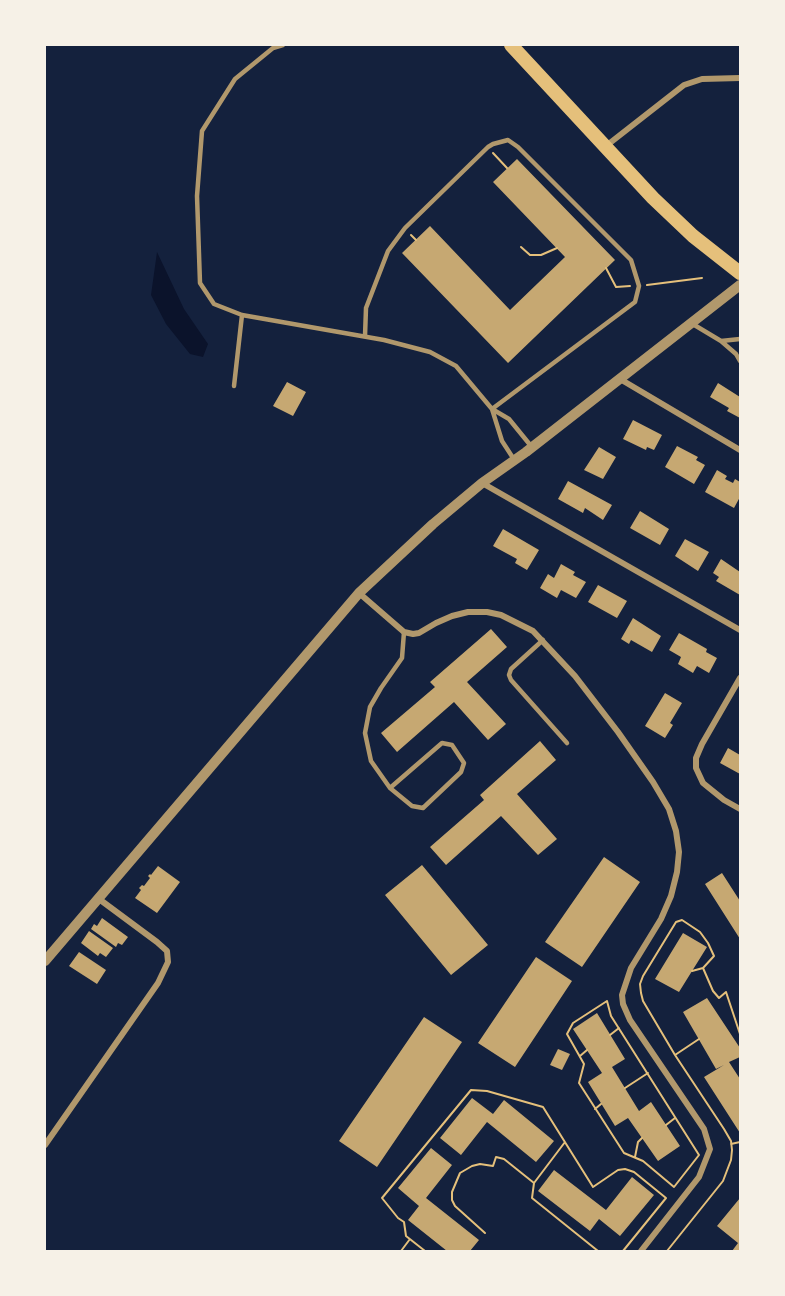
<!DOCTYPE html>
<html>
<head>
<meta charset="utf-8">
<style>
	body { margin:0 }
	#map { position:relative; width:785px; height:1296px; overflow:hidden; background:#14213d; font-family:"Nunito Sans",sans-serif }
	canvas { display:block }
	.frame { position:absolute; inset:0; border:46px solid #f6f1e7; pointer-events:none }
</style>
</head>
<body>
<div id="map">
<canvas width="785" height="1296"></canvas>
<div class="frame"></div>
</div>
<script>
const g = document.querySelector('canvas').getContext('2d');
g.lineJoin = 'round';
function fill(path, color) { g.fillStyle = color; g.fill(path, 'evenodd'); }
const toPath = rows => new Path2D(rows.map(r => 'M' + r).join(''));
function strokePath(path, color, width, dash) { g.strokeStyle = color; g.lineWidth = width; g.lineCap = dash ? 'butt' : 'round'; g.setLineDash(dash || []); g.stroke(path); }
fill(toPath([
	[157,252,184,309,208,344,203,357,190,354,166,324,151,295]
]), '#0b132b');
fill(toPath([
	[517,159,615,260,508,363,402,253,430,226,510,310,565,257,493,182],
	[287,382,306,392,293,416,273,406],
	[718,383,740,397,740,418,727,411,729,408,710,397],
	[633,420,662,435,654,450,647,447,646,450,623,439],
	[677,446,698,457,696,460,705,465,694,484,665,467],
	[599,447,616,457,603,479,584,470],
	[717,470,727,476,725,479,733,483,735,479,740,482,740,497,734,508,705,492],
	[568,481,612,505,603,520,585,508,583,513,558,499],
	[640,511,669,529,660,545,630,528],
	[503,529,539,550,527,570,515,563,517,559,493,546],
	[685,539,709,552,698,571,675,556],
	[721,559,740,572,740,595,716,581,719,577,713,573],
	[561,564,575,572,573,575,586,582,576,598,561,590,557,598,540,588,548,574,554,578],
	[598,585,627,601,617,618,588,602],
	[633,618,661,636,652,652,631,640,629,644,621,639],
	[491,629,507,647,467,682,506,724,488,740,454,702,397,752,381,733,435,687,430,682],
	[679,633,707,649,706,652,717,658,709,673,697,666,693,673,678,664,681,657,669,650],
	[665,693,682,703,670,723,673,725,665,738,645,726],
	[540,741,556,760,517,794,557,839,538,855,501,816,446,865,430,847,484,800,480,795],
	[728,748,740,755,740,774,720,763],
	[604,857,640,882,582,967,545,942],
	[422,865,488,945,451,975,385,895],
	[158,866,180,882,157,913,135,898,141,890,139,888,142,885,144,886,150,878,148,876,150,874,151,875],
	[722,873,740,901,740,939,705,884],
	[102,918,128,937,122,945,118,943,116,947,91,929,94,924,97,926],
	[89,931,113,948,106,957,100,953,98,956,81,943],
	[683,933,707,947,679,992,655,979],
	[79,952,106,970,97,984,69,966],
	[536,957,572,981,515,1067,478,1043],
	[707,998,740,1048,740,1057,729,1062,740,1079,740,1133,704,1077,724,1065,716,1069,683,1012],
	[597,1013,625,1059,612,1067,639,1111,651,1102,680,1146,658,1161,628,1118,615,1126,588,1082,602,1073,573,1029],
	[424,1017,462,1042,377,1167,339,1141],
	[558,1049,570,1054,562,1070,550,1065],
	[472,1098,493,1114,504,1100,554,1141,536,1162,487,1122,461,1155,440,1138],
	[431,1148,452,1165,426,1198,479,1240,470,1251,447,1251,408,1220,419,1206,398,1188],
	[554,1170,606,1210,632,1177,654,1195,620,1236,599,1219,590,1231,538,1191],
	[740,1198,740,1251,732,1251,738,1243,717,1226]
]), '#c6a872');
strokePath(toPath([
	[493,153,507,168],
	[411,235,416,240],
	[521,247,530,255,541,255,557,248],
	[606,268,616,287,630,286],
	[647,285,702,278],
	[692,971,703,968],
	[607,1001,611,1016,699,1155,674,1187,643,1161,624,1153,579,1083,584,1064,567,1034,573,1023,607,1001],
	[610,1035,619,1028],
	[675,1055,699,1039],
	[580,1056,587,1050],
	[625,1088,648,1073],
	[595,1109,601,1104],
	[666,1125,675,1118],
	[565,1142,534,1183,532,1198,598,1251],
	[731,1144,740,1142],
	[635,1157,638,1142,642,1138],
	[485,1233,455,1206,452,1200,452,1192,460,1173,472,1166,480,1164,493,1166,496,1157,504,1159,534,1183],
	[401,1251,410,1239],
	[425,1251,406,1236,404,1222,398,1218,382,1198,471,1090,487,1091,543,1107,593,1187,618,1170,625,1169,634,1172,666,1198,623,1251],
	[667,1251,723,1181,731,1160,732,1150,731,1141,724,1129,675,1055,643,1001,641,993,640,984,643,976,676,922,682,920,700,932,708,943,714,956,703,968,713,991,719,998,726,992,740,1034]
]), '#e5c07b', 2);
strokePath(toPath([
	[283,45,273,48,235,79,202,131,197,196,200,283,214,304,242,315,384,340,430,352,456,366,492,409,509,419,531,446],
	[691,323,721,341,740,339],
	[365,336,366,308,388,251,405,228,488,147,493,144,508,140,518,147,631,260,639,286,635,302,492,409],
	[721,341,736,354,740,361],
	[234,386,242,315],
	[492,409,502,441,515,461],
	[543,640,511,669,509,675,511,680,567,743],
	[390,788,412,806,423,808,461,772,464,763,452,745,442,743,390,788,371,761,365,733,370,707,381,688,402,658,404,632]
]), '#b1986c', 4.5);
strokePath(toPath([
	[606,146,684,85,702,79,740,78],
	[620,379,740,450],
	[482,483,740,630],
	[359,593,404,632,413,634,419,633,436,623,452,616,468,612,487,612,501,615,533,631,575,676,618,732,653,782,669,809,676,831,679,852,677,872,671,896,661,919,631,968,622,995,623,1004,630,1020,704,1129,710,1149,699,1177,641,1251],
	[740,678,702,744,696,758,696,768,703,783,724,800,740,809],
	[45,1145,158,983,168,962,167,951,157,942,99,899]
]), '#b1986c', 6);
strokePath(toPath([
	[45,961,359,593,433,524,482,483,526,452,740,285]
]), '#b1986c', 10);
strokePath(toPath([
	[511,45,653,198,693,236,740,273]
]), '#e5c07b', 14);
</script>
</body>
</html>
